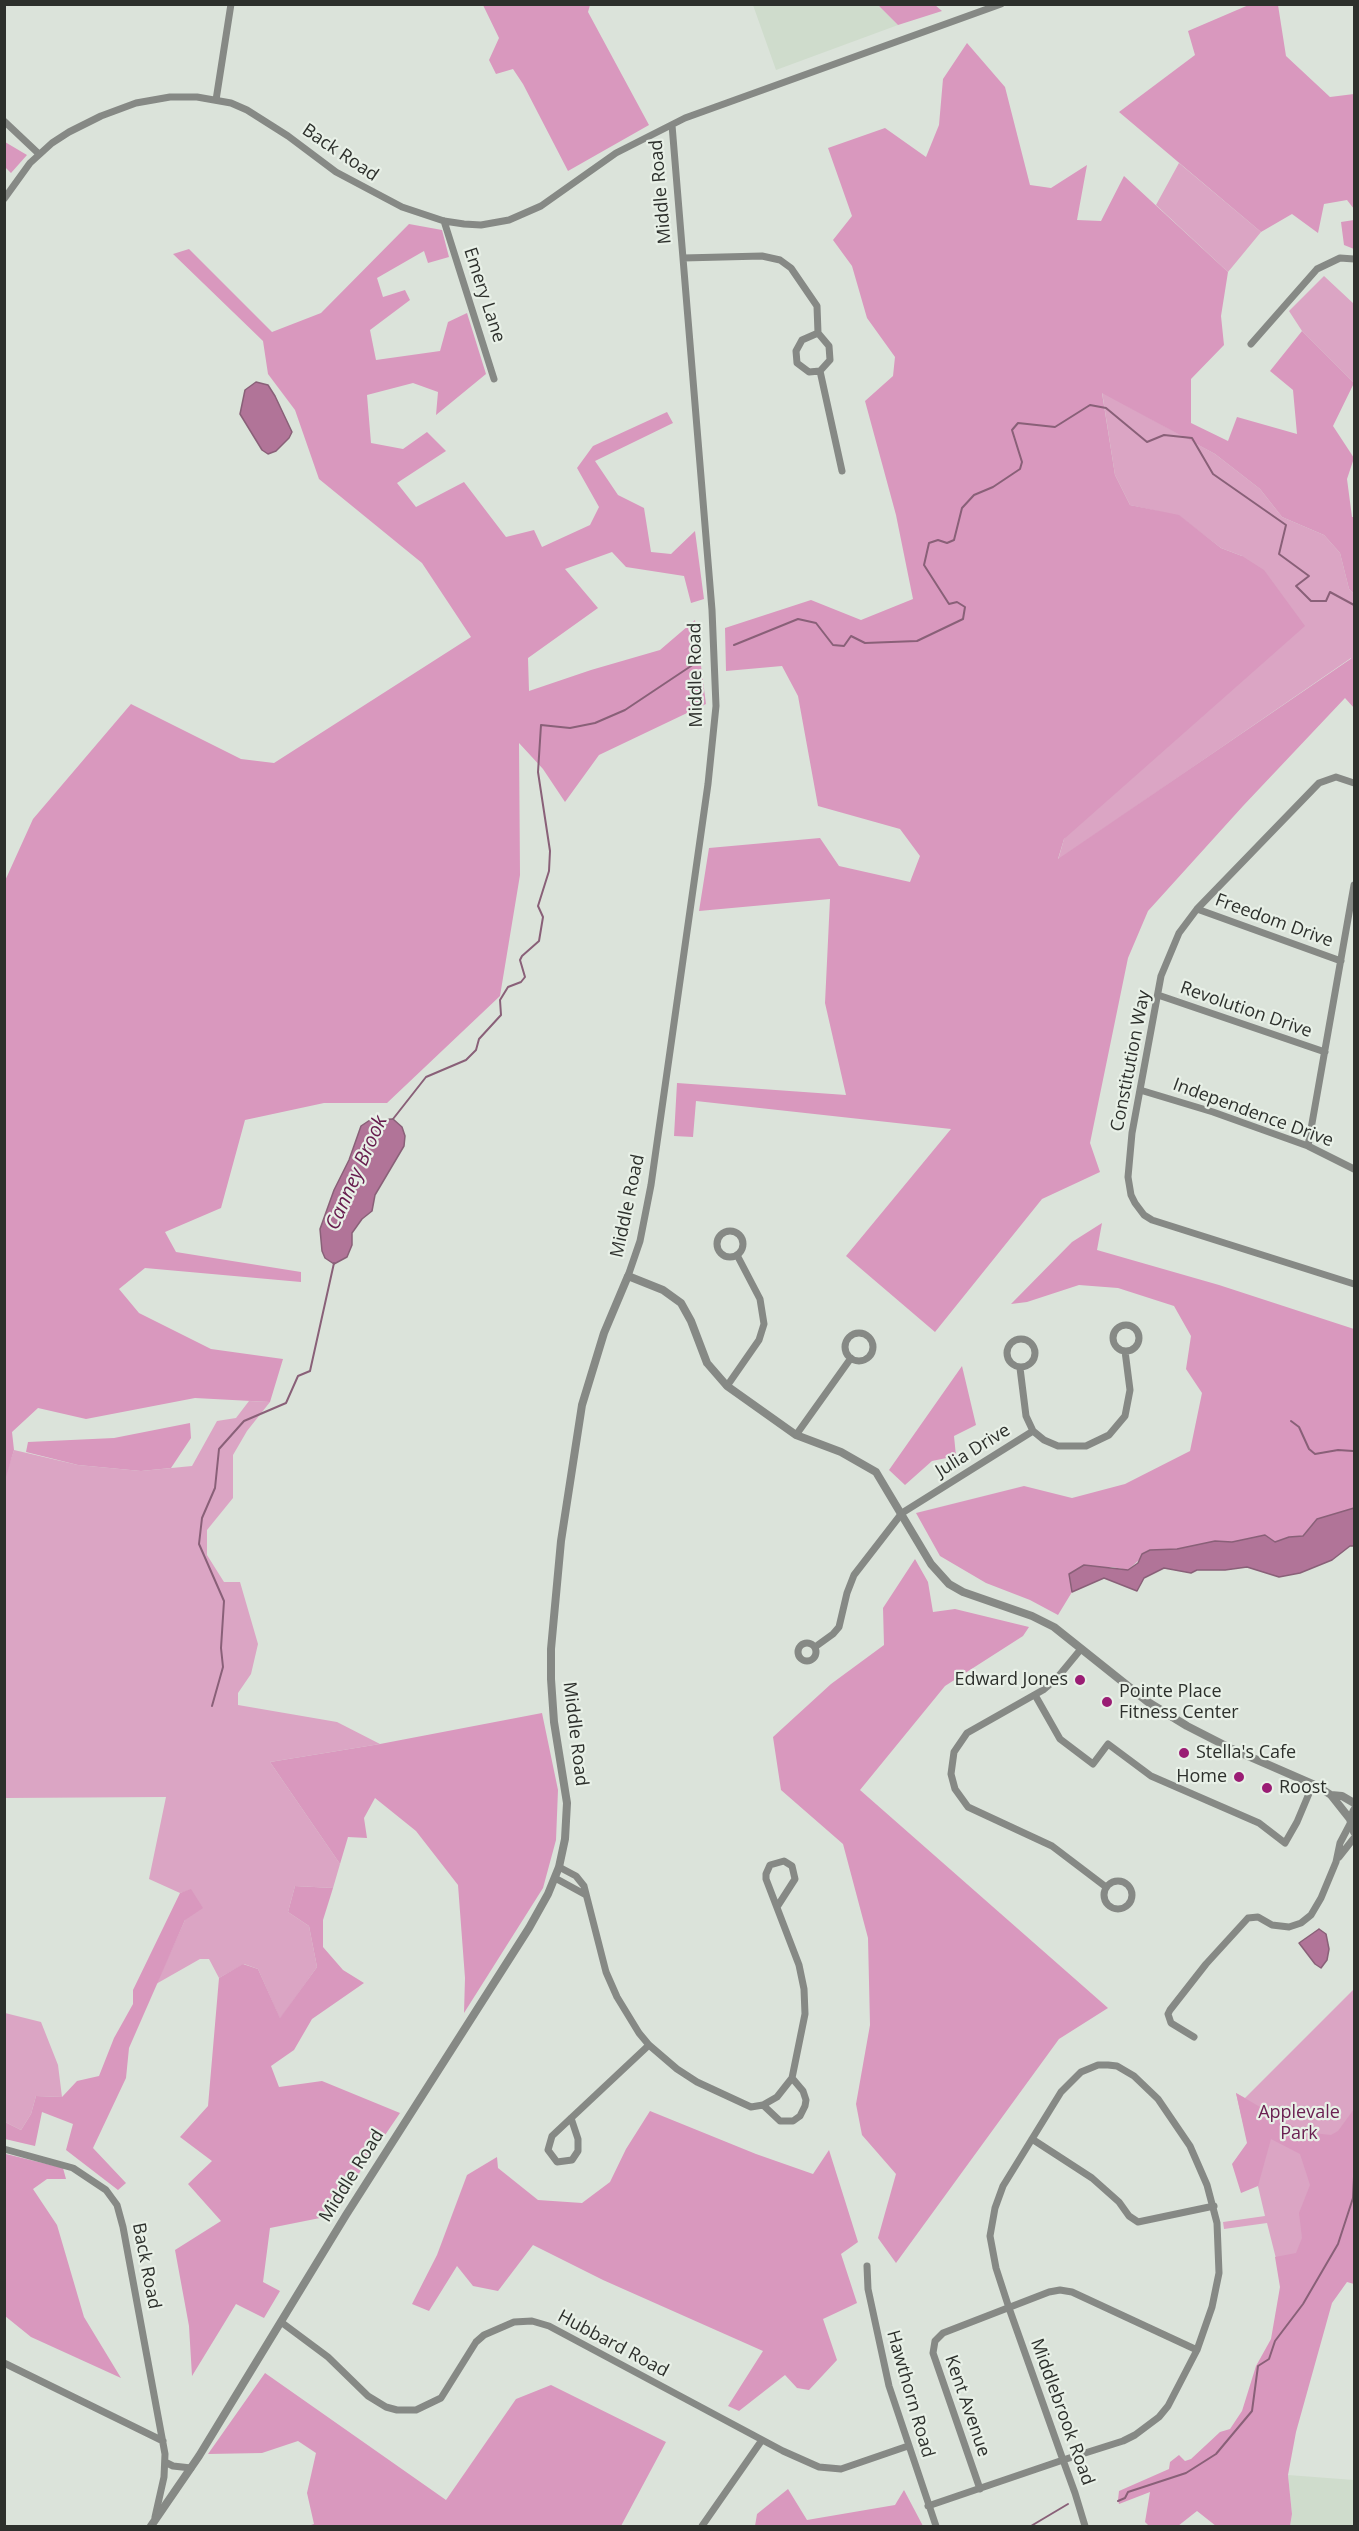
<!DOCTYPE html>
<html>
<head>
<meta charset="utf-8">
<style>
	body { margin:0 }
	#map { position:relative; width:1359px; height:2531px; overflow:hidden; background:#dbe3da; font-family:"Open Sans",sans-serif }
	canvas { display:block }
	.frame { position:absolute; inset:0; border:6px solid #2d302c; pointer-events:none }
</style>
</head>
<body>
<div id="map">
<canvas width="1359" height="2531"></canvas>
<div class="frame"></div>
</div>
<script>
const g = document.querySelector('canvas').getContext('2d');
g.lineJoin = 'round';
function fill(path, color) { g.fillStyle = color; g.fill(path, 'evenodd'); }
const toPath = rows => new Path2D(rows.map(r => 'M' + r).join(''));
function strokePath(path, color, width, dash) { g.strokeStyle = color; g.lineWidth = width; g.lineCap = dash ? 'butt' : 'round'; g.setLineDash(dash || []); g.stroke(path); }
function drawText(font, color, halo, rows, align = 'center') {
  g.font = font + ' "Open Sans",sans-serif'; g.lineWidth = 4.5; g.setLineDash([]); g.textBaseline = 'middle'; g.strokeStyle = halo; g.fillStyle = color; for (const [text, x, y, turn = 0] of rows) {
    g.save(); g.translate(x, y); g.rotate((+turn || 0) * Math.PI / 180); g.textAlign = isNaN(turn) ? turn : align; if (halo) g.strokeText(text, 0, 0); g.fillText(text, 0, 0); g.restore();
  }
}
fill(toPath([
	[753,5,878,5,898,25,776,70],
	[1288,2475,1354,2480,1354,2526,1290,2526,1292,2514]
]), '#cfdccc');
fill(toPath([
	[1179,163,1261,232,1228,272,1156,205],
	[1324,276,1354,304,1354,383,1302,331,1289,311],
	[1102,392,1215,454,1260,489,1282,517,1324,535,1340,553,1349,589,1354,594,1354,661,1351,658,1058,860,1064,839,1242,556,1221,548,1179,516,1130,505,1115,475],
	[249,1401,270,1402,247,1431,233,1455,233,1498,207,1530,207,1555,224,1582,240,1582,258,1644,251,1674,238,1693,238,1705,337,1722,380,1744,270,1762,340,1864,333,1888,295,1886,288,1912,309,1926,317,1967,280,2019,258,1969,244,1964,219,1978,209,1959,200,1959,156,1984,185,1920,191,1890,180,1893,149,1879,166,1797,5,1798,4,1480,14,1450,78,1465,141,1471,192,1466,217,1421,236,1418],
	[1354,1989,1354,2205,1283,2286,1267,2223,1224,2229,1223,2222,1265,2216,1236,2093,1245,2098],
	[5,2013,41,2022,58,2065,62,2097,36,2096,31,2114,21,2130,5,2122]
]), '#dba5c4');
fill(toPath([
	[1251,4,1278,5,1286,56,1330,97,1354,94,1354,209,1347,200,1324,204,1318,233,1292,214,1261,232,1119,112,1195,55,1188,31],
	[483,5,590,5,588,12,649,125,568,171,523,84,513,69,496,74,489,60,499,38],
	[878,5,935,5,942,11,898,25],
	[967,43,1005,87,1030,185,1051,188,1087,165,1077,220,1101,221,1124,176,1228,272,1221,316,1224,345,1191,379,1191,423,1228,441,1237,417,1297,434,1293,390,1270,371,1302,331,1354,383,1333,426,1354,458,1347,479,1352,517,1354,517,1354,594,1349,589,1340,553,1324,535,1282,517,1260,489,1215,454,1102,393,1115,475,1130,505,1179,515,1221,548,1242,556,1264,570,1305,626,1064,839,1058,859,1352,658,1354,661,1354,708,1345,698,1243,806,1148,911,1128,958,1090,1143,1100,1172,1042,1199,935,1332,846,1256,951,1129,696,1101,693,1137,674,1136,677,1083,846,1095,825,1003,830,899,699,911,709,848,820,838,839,866,910,882,920,856,900,829,818,806,798,696,782,666,726,671,725,628,811,600,861,620,913,599,896,515,865,401,893,376,895,357,867,318,852,266,833,240,852,216,828,148,885,128,926,157,939,125,943,79],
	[5,142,27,155,11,173,5,167],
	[1354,220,1354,249,1344,245,1341,222],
	[409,224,442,230,449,257,428,263,424,251,377,278,383,297,405,290,410,300,370,330,376,360,440,351,448,322,467,313,486,374,436,415,438,392,413,383,367,395,371,443,403,449,427,432,446,451,397,483,416,507,464,482,506,537,534,530,542,547,590,525,599,507,577,468,593,446,667,412,673,423,595,461,618,495,644,508,651,552,671,554,695,531,704,599,691,603,684,576,626,567,612,552,565,569,598,608,528,658,529,691,591,670,660,650,695,620,706,704,599,755,565,802,543,769,519,743,520,875,500,996,387,1103,324,1103,245,1120,221,1208,165,1232,176,1252,301,1272,301,1282,145,1268,119,1289,139,1313,211,1349,283,1359,270,1402,195,1398,86,1419,38,1408,12,1432,14,1450,5,1480,4,883,33,819,131,704,241,759,274,763,471,637,422,563,319,479,295,410,268,374,263,341,173,254,189,249,272,332,321,313],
	[1102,1223,1097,1250,1219,1285,1354,1329,1354,1508,1317,1519,1303,1536,1289,1537,1275,1542,1264,1535,1232,1542,1215,1541,1177,1549,1150,1550,1128,1570,1112,1567,1069,1574,1072,1592,1058,1615,1030,1600,986,1583,940,1556,916,1513,1024,1486,1072,1498,1125,1484,1190,1451,1202,1393,1186,1369,1191,1336,1174,1306,1118,1288,1079,1285,1027,1302,1011,1304,1072,1242],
	[962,1366,976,1425,954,1436,956,1456,932,1461,905,1485,889,1470],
	[190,1423,191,1438,171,1468,141,1471,78,1465,26,1452,28,1442,114,1438],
	[915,1559,928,1582,933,1612,955,1609,1029,1627,1023,1636,945,1686,860,1790,1108,2008,1059,2039,896,2263,878,2238,896,2174,862,2135,856,2104,870,2025,868,1938,843,1844,781,1790,773,1737,831,1684,884,1645,883,1608],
	[542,1713,558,1790,556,1840,543,1888,464,2013,465,1978,458,1885,416,1831,375,1798,364,1818,367,1838,348,1837,340,1864,270,1762,380,1744],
	[295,1886,333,1888,323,1920,323,1947,343,1970,364,1983,312,2019,294,2050,271,2066,279,2087,322,2081,400,2113,330,2216,270,2228,263,2282,280,2291,264,2318,236,2304,192,2376,189,2326,175,2250,221,2221,188,2184,212,2161,180,2137,208,2106,219,1978,243,1964,258,1969,280,2018,317,1967,309,1926,288,1912],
	[191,1889,203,1908,185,1920,129,2048,126,2078,93,2148,126,2183,118,2190,66,2150,73,2124,42,2112,35,2146,5,2139,5,2122,21,2130,31,2114,36,2096,62,2097,77,2081,99,2076,114,2038,133,2004,133,1990,180,1893],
	[1236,2093,1303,2132,1331,2135,1338,2131,1354,2109,1354,2284,1347,2282,1332,2303,1296,2432,1288,2475,1292,2514,1290,2526,1216,2526,1197,2511,1178,2526,1149,2526,1145,2522,1150,2492,1119,2504,1118,2500,1119,2491,1169,2469,1170,2462,1179,2455,1185,2461,1191,2459,1220,2432,1230,2429,1242,2411,1256,2366,1271,2339,1280,2287,1275,2257,1296,2253,1302,2238,1299,2213,1310,2185,1300,2154,1271,2139,1258,2186,1241,2193,1232,2164,1247,2143],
	[650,2111,756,2154,813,2174,829,2150,858,2242,841,2254,857,2303,823,2319,837,2360,809,2390,797,2388,785,2375,739,2411,728,2406,763,2351,603,2280,533,2245,498,2291,473,2286,457,2266,429,2311,412,2304,437,2255,467,2175,497,2157,498,2168,538,2200,582,2203,610,2182,626,2149],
	[6,2154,63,2168,66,2179,47,2179,33,2189,57,2225,84,2317,121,2378,31,2337,5,2316,4,2156],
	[265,2373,446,2500,516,2399,551,2385,666,2442,621,2526,308,2526,314,2524,307,2493,316,2453,298,2441,262,2453,208,2454],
	[788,2489,807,2520,895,2505,904,2490,923,2526,755,2526,757,2514]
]), '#d998be');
const water = toPath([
	[256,382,268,385,275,396,292,432,289,438,276,451,268,454,262,450,240,414,245,390,256,382],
	[393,1119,402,1127,405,1136,404,1146,375,1195,372,1211,362,1219,352,1233,352,1245,347,1257,334,1264,325,1258,322,1251,320,1229,334,1190,349,1160,361,1126,370,1120,393,1119],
	[1354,1508,1354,1546,1350,1546,1332,1560,1300,1573,1279,1577,1247,1567,1225,1570,1197,1570,1191,1573,1164,1568,1144,1578,1137,1591,1104,1578,1072,1592,1069,1574,1084,1565,1128,1570,1138,1563,1142,1554,1150,1550,1177,1549,1215,1541,1232,1542,1265,1535,1275,1542,1289,1537,1303,1536,1317,1519,1354,1508],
	[1319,1929,1326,1934,1329,1949,1327,1960,1321,1968,1315,1964,1299,1943,1319,1929]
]);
fill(water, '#b17498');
strokePath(water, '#896078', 1.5);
strokePath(toPath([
	[734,645,798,619,816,623,833,645,844,646,851,636,865,643,917,641,963,619,965,607,957,602,949,604,924,565,929,543,938,540,947,543,954,540,962,508,974,495,993,487,1020,469,1022,462,1012,430,1018,423,1055,427,1090,405,1106,408,1147,442,1164,435,1192,438,1213,474,1286,525,1279,554,1309,576,1296,586,1311,601,1326,601,1330,592,1354,605],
	[393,1119,426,1077,466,1060,476,1050,479,1039,501,1015,500,1000,508,987,521,982,525,977,520,960,522,956,539,941,543,917,538,906,549,871,550,851,538,772,541,725,570,728,595,723,625,710,694,664],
	[1291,1421,1299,1427,1309,1449,1315,1454,1338,1450,1353,1451],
	[212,1706,223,1667,221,1648,224,1601,199,1544,202,1518,215,1488,219,1449,244,1421,286,1403,298,1376,310,1371,334,1263],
	[1118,2501,1125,2498,1128,2492,1186,2473,1216,2454,1252,2411,1258,2366,1269,2359,1275,2341,1303,2304,1338,2244,1353,2198,1354,2177],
	[1031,2526,1068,2504]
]), '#896078', 2);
strokePath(toPath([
	[216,100,231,4],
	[4,121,39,154],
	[4,199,30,163,52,143,69,132,101,116,136,103,170,97,197,97,231,103,247,110,288,136,336,172,402,207,444,221,464,224,481,225,509,220,541,206,616,153,685,118,1001,4],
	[444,221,494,379],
	[683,258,762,256,780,260,791,268,817,306,818,333,802,340,796,351,797,363,809,372,820,371,830,360,829,346,818,333],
	[1251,344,1317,269,1340,258,1354,259],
	[820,371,842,471],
	[1354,783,1336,777,1319,783,1197,909,1179,933,1161,976,1132,1133,1128,1177,1131,1195,1135,1203,1144,1215,1152,1220,1354,1284],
	[1197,909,1341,961],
	[1158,995,1325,1052],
	[1140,1090,1213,1112,1308,1146,1354,1169],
	[1308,1146,1354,885],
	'717 1244a13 13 0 1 1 26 0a13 13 0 1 1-26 0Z',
	[628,1276,640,1241,651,1185,708,784,716,706,712,610,672,125],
	'1113 1338a13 13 0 1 1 26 0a13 13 0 1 1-26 0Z',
	'845 1347a14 14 0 1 1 28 0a14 14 0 1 1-28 0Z',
	'1007 1353a14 14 0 1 1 28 0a14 14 0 1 1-28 0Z',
	[1020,1368,1026,1416,1033,1431,1044,1440,1058,1446,1086,1446,1109,1435,1125,1416,1130,1390,1125,1351],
	[727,1386,759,1340,764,1324,760,1299,737,1255],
	[796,1435,851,1358],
	'798 1652a9 9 0 1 1 18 0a9 9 0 1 1-18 0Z',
	[815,1647,833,1634,839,1627,847,1593,854,1575,902,1513,1033,1431],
	[1081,1649,1057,1678,1043,1690,967,1733,954,1752,951,1774,955,1789,968,1807,1052,1846,1106,1887],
	[1035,1695,1060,1739,1093,1764,1108,1744,1151,1776,1259,1823,1285,1843,1297,1822,1313,1784],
	[1339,1857,1354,1838],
	[559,1867,576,1876,584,1886,606,1972,617,1997,639,2033,649,2045,677,2069,697,2082,751,2107,763,2105,777,2097,792,2078,805,2014,804,1989,799,1965,766,1879,766,1874,770,1865,784,1861,792,1866,795,1879,777,1907],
	[555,1878,586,1895],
	'1104 1895a14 14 0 1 1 28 0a14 14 0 1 1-28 0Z',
	[1194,2037,1171,2023,1168,2014,1170,2010,1206,1964,1248,1918,1258,1917,1272,1925,1289,1927,1301,1923,1311,1915,1321,1898,1336,1862,1340,1843,1350,1824],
	[763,2105,780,2121,793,2121,800,2116,805,2106,806,2100,803,2091,792,2078],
	[571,2118,578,2139,578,2151,572,2160,557,2162,548,2150,552,2136,649,2045],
	[1032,2139,1092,2178,1119,2202,1129,2216,1138,2222,1214,2206],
	[4,2149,73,2168,106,2190,117,2205,123,2227,165,2454,164,2477,155,2517],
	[867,2266,868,2289,889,2386,936,2526],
	[281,2322,328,2357,368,2396,386,2407,397,2410,416,2410,441,2398,476,2342,484,2335,514,2322,532,2321,549,2326,783,2451,819,2467,841,2469,908,2446],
	[4,2363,163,2441],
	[165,2462,173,2466,191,2468],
	[980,2489,933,2353,935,2341,943,2333,1049,2292,1060,2290,1072,2292,1197,2350],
	[928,2506,1063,2460,1123,2441,1135,2435,1159,2417,1168,2406,1197,2350,1212,2307,1219,2273,1217,2223,1207,2185,1190,2146,1158,2099,1134,2076,1117,2066,1108,2065,1098,2065,1081,2072,1061,2092,1003,2186,995,2208,990,2236,996,2268,1009,2308,1063,2460,1075,2493,1085,2526],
	[702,2526,762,2440]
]), '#868985', 7);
strokePath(toPath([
	[1331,1795,1342,1796,1354,1803],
	[1354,1810,1350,1819,1354,1832],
	[151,2526,199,2456,346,2215,529,1928,548,1894,559,1867,565,1839,567,1803,554,1722,551,1679,551,1649,561,1541,582,1405,604,1333,628,1276,663,1290,681,1303,691,1321,707,1363,727,1386,796,1435,841,1452,876,1472,931,1564,949,1584,963,1592,1032,1616,1054,1627,1148,1702,1187,1726,1232,1749,1317,1786,1331,1795,1350,1819]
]), '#868985', 8);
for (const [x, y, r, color] of [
	[1080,1680,6,"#9a1d74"],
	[1107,1702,6,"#9a1d74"],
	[1184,1753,6,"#9a1d74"],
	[1239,1777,6,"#9a1d74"],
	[1267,1788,6,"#9a1d74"]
]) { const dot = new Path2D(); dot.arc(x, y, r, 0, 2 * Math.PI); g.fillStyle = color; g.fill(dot); strokePath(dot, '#e8f0e7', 2); }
drawText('18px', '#2d302c', '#e8f0e7', [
	["Back Road",340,153,34],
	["Middle Road",661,192,-95],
	["Emery Lane",484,295,72],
	["Middle Road",696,675,-91],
	["Freedom Drive",1274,921,20],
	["Revolution Drive",1246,1010,19],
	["Constitution Way",1131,1061,-79],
	["Independence Drive",1253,1113,20],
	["Middle Road",628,1206,-78],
	["Julia Drive",973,1451,-32],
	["Middle Road",575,1734,83],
	["Middle Road",352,2176,-58],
	["Back Road",146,2266,79],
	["Hubbard Road",613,2344,28],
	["Hawthorn Road",910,2394,74],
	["Kent Avenue",967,2406,71],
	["Middlebrook Road",1062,2412,70]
]);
drawText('18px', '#2d302c', '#e8f0e7', [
	["Edward Jones",1068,1680,"right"],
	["Pointe Place",1119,1692],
	["Fitness Center",1119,1713],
	["Stella's Cafe",1196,1753],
	["Home",1227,1777,"right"],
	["Roost",1279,1788]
], 'left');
drawText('18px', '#6b2052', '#e8f0e7', [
	["Applevale",1299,2113],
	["Park",1299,2134]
]);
drawText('italic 20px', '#671c4e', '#e8f0e7', [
	["Canney Brook",357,1173,-66]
]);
</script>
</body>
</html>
